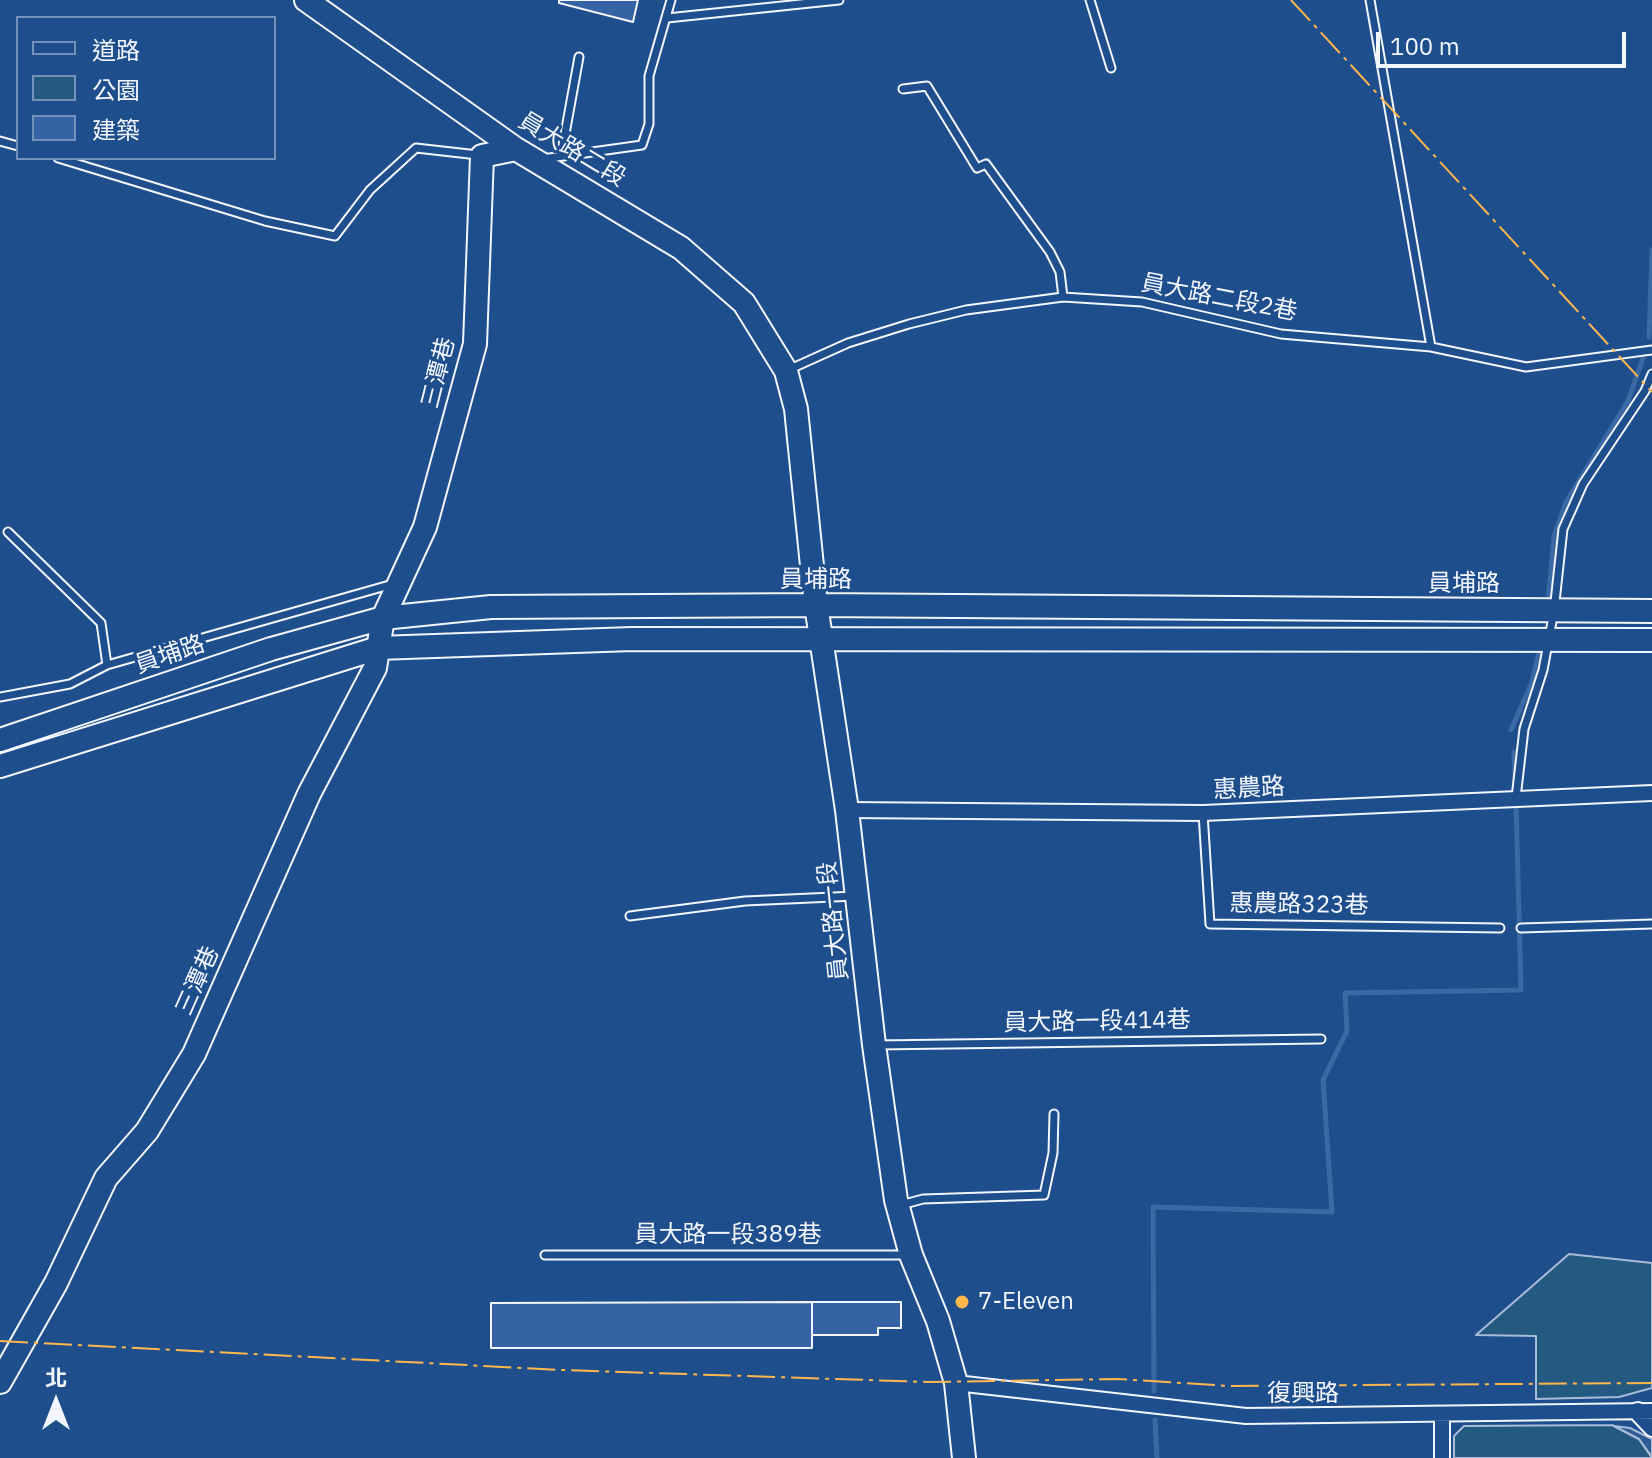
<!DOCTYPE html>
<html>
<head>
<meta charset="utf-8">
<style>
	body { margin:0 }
	#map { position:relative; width:1652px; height:1458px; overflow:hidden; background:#1f4e8c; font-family:"IBM Plex Sans","Noto Sans TC",sans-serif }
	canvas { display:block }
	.legend { position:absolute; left:16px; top:16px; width:260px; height:144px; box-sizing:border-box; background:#1f4e8c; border:2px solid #7391ba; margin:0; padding:10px 14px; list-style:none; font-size:24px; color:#f2f6ff }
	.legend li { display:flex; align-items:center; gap:16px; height:40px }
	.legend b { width:40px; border:2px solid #7391ba }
	.north { position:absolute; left:16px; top:1362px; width:80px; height:80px; -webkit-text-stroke:6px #1f4e8c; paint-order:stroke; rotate:0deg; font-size:22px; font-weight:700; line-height:32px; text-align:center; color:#f2f6ff }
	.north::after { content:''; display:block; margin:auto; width:28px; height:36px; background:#f2f6ff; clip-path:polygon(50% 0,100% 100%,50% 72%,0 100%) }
	.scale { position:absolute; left:1376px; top:32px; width:250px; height:36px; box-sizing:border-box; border:4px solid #f2f6ff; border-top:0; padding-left:10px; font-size:24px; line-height:28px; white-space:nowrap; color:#f2f6ff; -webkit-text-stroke:6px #1f4e8c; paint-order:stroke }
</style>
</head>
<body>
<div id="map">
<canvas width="1652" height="1458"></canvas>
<ul class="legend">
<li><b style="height:10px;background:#1f4e8c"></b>道路</li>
<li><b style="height:22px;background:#245a82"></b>公園</li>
<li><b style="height:22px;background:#3563a3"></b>建築</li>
</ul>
<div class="north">北</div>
<div class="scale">100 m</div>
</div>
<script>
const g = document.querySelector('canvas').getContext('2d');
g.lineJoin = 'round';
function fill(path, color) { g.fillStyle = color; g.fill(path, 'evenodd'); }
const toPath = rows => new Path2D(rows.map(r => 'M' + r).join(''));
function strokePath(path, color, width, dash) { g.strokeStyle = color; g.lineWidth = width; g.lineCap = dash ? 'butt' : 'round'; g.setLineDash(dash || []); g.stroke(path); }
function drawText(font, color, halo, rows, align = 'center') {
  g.font = font + ' "IBM Plex Sans","Noto Sans TC",sans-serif'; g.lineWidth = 6; g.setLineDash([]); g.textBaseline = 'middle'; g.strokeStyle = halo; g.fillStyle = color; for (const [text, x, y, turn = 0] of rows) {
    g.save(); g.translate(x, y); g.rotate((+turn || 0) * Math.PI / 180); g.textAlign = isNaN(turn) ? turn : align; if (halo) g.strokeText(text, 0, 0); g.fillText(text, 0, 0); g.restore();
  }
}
const green = toPath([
	[1569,1254,1652,1263,1652,1388,1619,1397,1536,1399,1536,1336,1476,1335,1569,1254],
	[1612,1425,1639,1439,1652,1458,1454,1458,1454,1436,1464,1426,1612,1425]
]);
fill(green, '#245a82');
strokePath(green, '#a8bbd7', 2);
const parking = toPath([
	[1614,1426,1630,1428,1652,1439,1652,1457,1639,1439,1614,1426]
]);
fill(parking, '#305b95');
strokePath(parking, '#a8bbd7', 2);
strokePath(toPath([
	[1649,337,1652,250],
	[1548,603,1554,536,1566,502,1628,401,1643,358],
	[1511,730,1532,682,1541,644],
	[1514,752,1515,780],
	[1154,1391,1153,1207,1332,1212,1323,1080,1347,1031,1345,993,1521,990,1516,803],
	[1155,1420,1157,1458]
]), '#3b69a3', 5);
const building = toPath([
	[559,0,638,0,633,22,559,3,559,0],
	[812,1302,901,1302,901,1328,878,1328,878,1335,812,1335,812,1302],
	[812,1302,812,1348,491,1348,491,1303,812,1302]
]);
fill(building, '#3563a3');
strokePath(building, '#f2f6ff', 2);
const lane = toPath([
	[1090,0,1111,68],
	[1370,0,1431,347],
	[667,18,839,0],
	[903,89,927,86,977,168,986,164,1050,252,1060,272,1063,297],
	[0,141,18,146],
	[561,156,579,57],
	[58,158,265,221,335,236,370,190,416,148,478,155],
	[542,159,642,145,649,124,649,76,671,0],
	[788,370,848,343,909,324,966,310,1063,297,1142,302,1281,334,1431,347,1526,367,1652,350],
	[8,532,101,623,107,665],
	[0,697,70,684,107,665,393,584],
	[1516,798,1524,729,1543,670,1554,611,1563,529,1583,484,1645,391,1652,374],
	[1203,813,1210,924,1500,928],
	[630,916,745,901,855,896],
	[1521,928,1652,924],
	[876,1045,1321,1039],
	[901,1205,923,1199,1044,1195,1053,1153,1054,1114],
	[545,1255,906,1255]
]);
const street = toPath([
	[847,810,1203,813,1652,793],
	[956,1383,1246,1416,1652,1411],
	[1638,1410,1635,1411,1652,1429],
	[1442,1458,1442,1416]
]);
const secondary = toPath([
	[306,0,516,149,681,248,744,303,786,371,796,409,816,605,847,810,874,1045,896,1200,911,1255,938,1321,956,1383,964,1458],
	[0,740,271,649,383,618,491,607,816,605,1652,611],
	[0,766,378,648,632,639,1652,640],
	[0,1382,56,1283,106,1178,147,1131,194,1054,309,794,375,668,383,618,425,527,475,344,482,156,516,149]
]);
strokePath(lane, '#f2f6ff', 11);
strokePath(street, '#f2f6ff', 18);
strokePath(secondary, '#f2f6ff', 26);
strokePath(lane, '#1f4e8c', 7);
strokePath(street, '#1f4e8c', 14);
strokePath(secondary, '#1f4e8c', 22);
strokePath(toPath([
	[1291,0,1652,392],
	[0,1341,562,1370,928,1382,1117,1379,1230,1386,1652,1383]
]), '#ffb74d', 2, [28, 6, 4, 6]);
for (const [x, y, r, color] of [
	[962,1302,8,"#ffb74d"]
]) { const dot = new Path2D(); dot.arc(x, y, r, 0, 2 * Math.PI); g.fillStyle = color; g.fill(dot); strokePath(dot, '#1f4e8c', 3); }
drawText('24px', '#f2f6ff', '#1f4e8c', [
	["員大路二段",572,150,31],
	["員大路二段2巷",1219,298,11],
	["三潭巷",439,373,-76],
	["員埔路",816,580],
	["員埔路",1464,584],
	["員埔路",170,655,-19],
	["惠農路",1249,789,-3],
	["惠農路323巷",1299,905,1],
	["員大路一段",834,921,-96],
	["三潭巷",198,981,-66],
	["員大路一段414巷",1097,1022,-1],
	["員大路一段389巷",728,1235],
	["復興路",1303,1394]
]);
drawText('24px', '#f2f6ff', '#1f4e8c', [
	["7-Eleven",978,1302]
], 'left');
</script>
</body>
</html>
